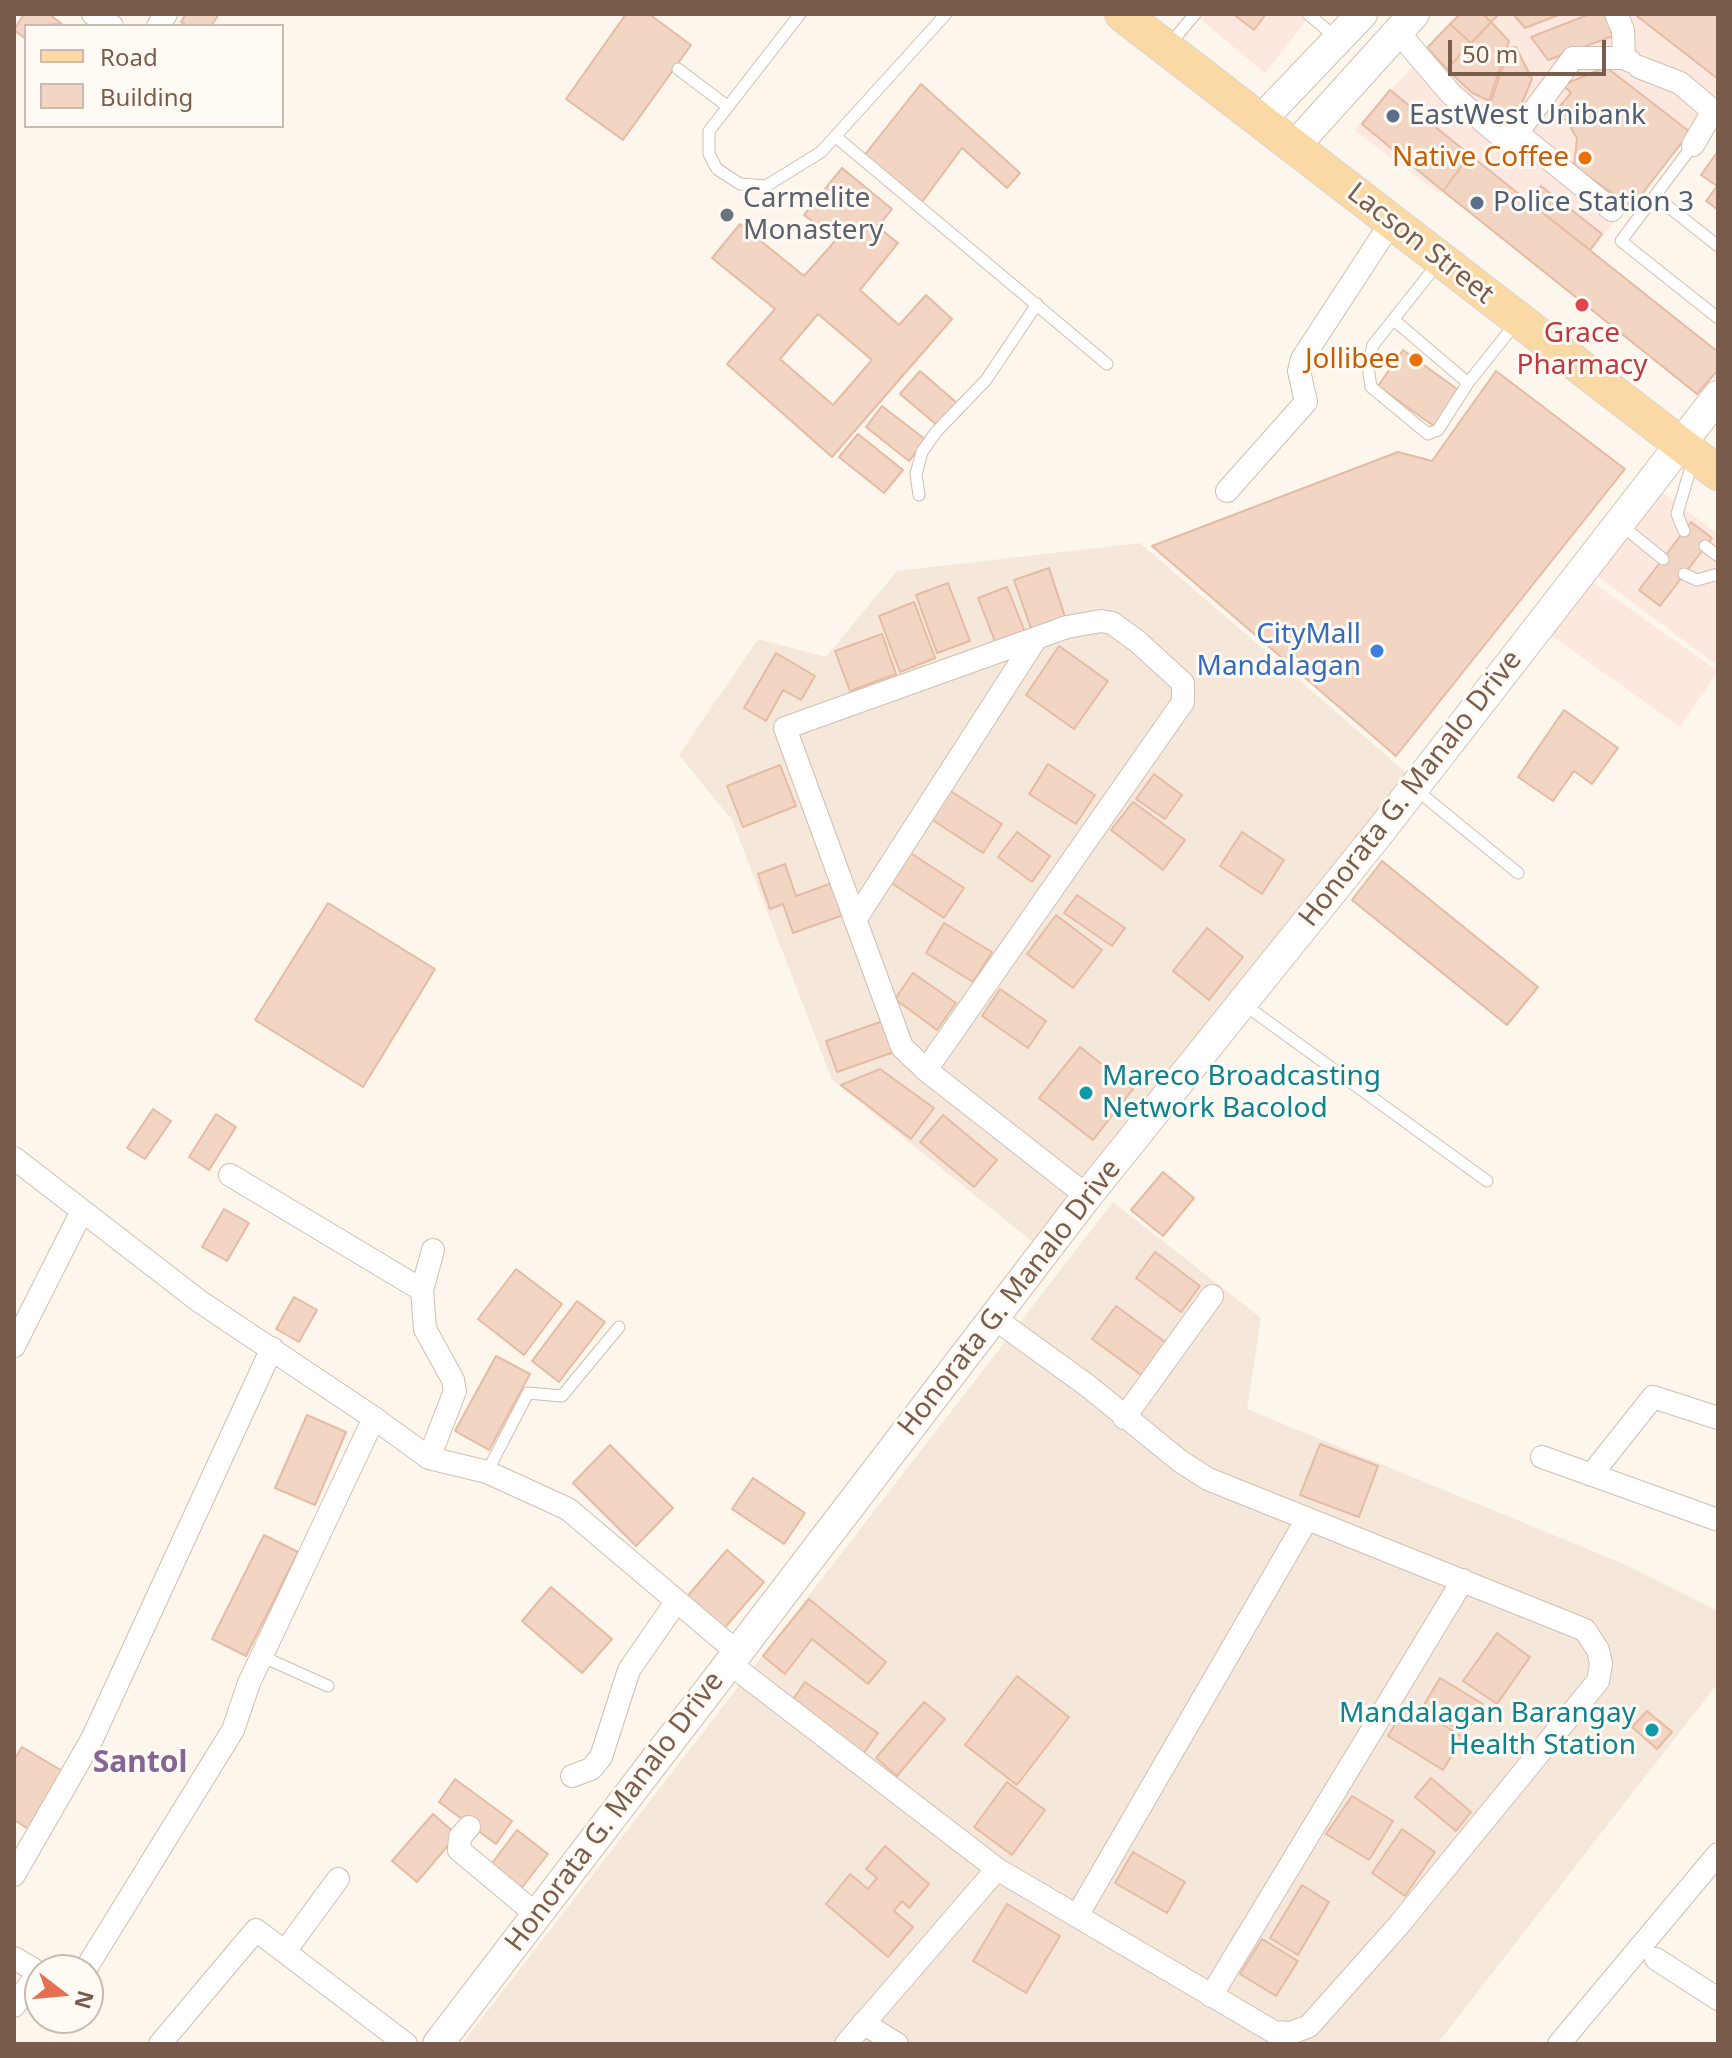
<!DOCTYPE html>
<html>
<head>
<meta charset="utf-8">
<style>
	body { margin:0 }
	#map { position:relative; width:1732px; height:2058px; overflow:hidden; background:#fdf6ec; font-family:"Noto Sans",sans-serif }
	canvas { display:block }
	.frame { position:absolute; inset:0; border:16px solid #7a5c4d; pointer-events:none }
	.legend { position:absolute; left:24px; top:24px; width:260px; height:104px; box-sizing:border-box; background:#fffaf3; border:2px solid #cabbb1; margin:0; padding:10px 14px; list-style:none; font-size:24px; color:#7a5c4d }
	.legend li { display:flex; align-items:center; gap:16px; height:40px }
	.legend b { width:40px; border:2px solid #cabbb1 }
	.north { position:absolute; left:24px; top:1954px; width:80px; height:80px; box-sizing:border-box; background:#fffaf3; border:2px solid #cabbb1; border-radius:50%; rotate:106deg; font-size:22px; font-weight:700; line-height:32px; text-align:center; color:#7a5c4d }
	.north::after { content:''; display:block; margin:auto; width:28px; height:36px; background:#e76f51; clip-path:polygon(50% 0,100% 100%,50% 72%,0 100%) }
	.scale { position:absolute; left:1448px; top:40px; width:158px; height:36px; box-sizing:border-box; border:4px solid #7a5c4d; border-top:0; padding-left:10px; font-size:24px; line-height:28px; white-space:nowrap; color:#7a5c4d; -webkit-text-stroke:6px #fffaf3; paint-order:stroke }
</style>
</head>
<body>
<div id="map">
<canvas width="1732" height="2058"></canvas>
<div class="frame"></div>
<ul class="legend">
<li><b style="height:10px;background:#fbd9a5"></b>Road</li>
<li><b style="height:22px;background:#f3d5c3"></b>Building</li>
</ul>
<div class="north">N</div>
<div class="scale">50 m</div>
</div>
<script>
const g = document.querySelector('canvas').getContext('2d');
g.lineJoin = 'round';
function fill(path, color) { g.fillStyle = color; g.fill(path, 'evenodd'); }
const toPath = rows => new Path2D(rows.map(r => 'M' + r).join(''));
function strokePath(path, color, width, dash) { g.strokeStyle = color; g.lineWidth = width; g.lineCap = dash ? 'butt' : 'round'; g.setLineDash(dash || []); g.stroke(path); }
function drawText(font, color, halo, rows, align = 'center') {
  g.font = font + ' "Noto Sans",sans-serif'; g.lineWidth = 6; g.setLineDash([]); g.textBaseline = 'middle'; g.strokeStyle = halo; g.fillStyle = color; for (const [text, x, y, turn = 0] of rows) {
    g.save(); g.translate(x, y); g.rotate((+turn || 0) * Math.PI / 180); g.textAlign = isNaN(turn) ? turn : align; if (halo) g.strokeText(text, 0, 0); g.fillText(text, 0, 0); g.restore();
  }
}
fill(toPath([
	[1140,543,1408,774,1039,1247,832,1080,732,820,679,755,758,639,826,657,897,571],
	[1113,1202,1261,1318,1247,1409,1624,1564,1718,1611,1718,1683,1437,2044,462,2044]
]), '#f5e8da');
fill(toPath([
	[1194,14,1311,14,1265,73],
	[1461,14,1718,14,1718,91,1592,250,1470,154,1440,194,1354,130],
	[1659,490,1718,534,1718,666,1596,575],
	[1588,579,1718,671,1680,727,1549,634]
]), '#fde8e0');
const building = toPath([
	[24,14,49,14,62,24,26,26,26,39,14,30,24,14],
	[186,14,219,14,211,26,188,26,181,22,186,14],
	[626,14,649,14,691,45,623,140,566,99,626,14],
	[1233,14,1266,14,1254,30,1233,14],
	[1460,14,1483,14,1491,22,1471,43,1450,24,1460,14],
	[1483,14,1499,14,1491,22,1483,14],
	[1513,14,1561,14,1525,28,1513,14],
	[1590,14,1605,14,1613,36,1548,60,1531,37,1590,14],
	[1642,14,1715,14,1718,18,1718,79,1637,16,1642,14],
	[1491,22,1509,41,1489,101,1471,92,1447,69,1491,22],
	[1450,24,1471,43,1447,69,1427,48,1450,24],
	[1516,47,1532,79,1514,122,1489,108,1509,48,1516,47],
	[1606,67,1690,132,1632,207,1574,166,1577,138,1566,120,1554,113,1571,93,1563,85,1606,67],
	[921,84,1020,173,1007,188,962,148,922,202,863,157,921,84],
	[1390,90,1470,155,1443,191,1362,124,1390,90],
	[1718,151,1718,210,1706,201,1717,186,1701,175,1718,151],
	[1470,155,1718,352,1718,370,1697,394,1443,191,1470,155],
	[842,168,892,209,878,227,898,243,860,290,899,325,926,295,952,319,832,457,727,364,775,309,712,258,740,224,804,276,836,240,804,215,842,168],
	[818,314,872,360,833,405,780,359,818,314],
	[1541,186,1602,234,1590,250,1528,201,1541,186],
	[1403,350,1460,391,1435,427,1378,386,1403,350],
	[920,371,957,403,938,426,900,394,920,371],
	[1496,371,1625,469,1396,756,1152,546,1398,452,1432,461,1496,371],
	[882,406,926,440,909,461,866,427,882,406],
	[858,434,903,470,884,493,839,457,858,434],
	[1691,522,1712,538,1660,606,1639,590,1691,522],
	[1049,568,1068,626,1034,637,1014,580,1049,568],
	[948,583,970,641,937,653,916,595,948,583],
	[1007,587,1025,632,996,644,978,598,1007,587],
	[914,602,935,658,900,672,879,616,914,602],
	[882,634,896,674,850,691,835,651,882,634],
	[1059,646,1108,681,1074,729,1026,695,1059,646],
	[776,653,815,676,801,700,783,690,766,721,744,708,776,653],
	[1564,710,1618,748,1592,784,1574,771,1553,801,1518,777,1564,710],
	[1048,764,1095,795,1076,824,1029,794,1048,764],
	[780,765,796,806,743,827,727,786,780,765],
	[1154,774,1182,795,1165,819,1136,799,1154,774],
	[949,790,1002,824,983,853,931,819,949,790],
	[1133,802,1185,840,1163,870,1111,830,1133,802],
	[1017,832,1050,856,1032,882,998,857,1017,832],
	[1242,832,1284,860,1262,894,1220,866,1242,832],
	[906,850,964,888,944,918,887,880,906,850],
	[1382,861,1538,987,1507,1025,1352,900,1382,861],
	[785,864,796,896,835,882,846,914,793,933,783,904,770,909,758,874,785,864],
	[1077,895,1125,928,1112,946,1064,913,1077,895],
	[328,903,435,969,363,1087,255,1020,328,903],
	[1056,915,1102,950,1073,988,1027,954,1056,915],
	[944,923,992,952,973,982,926,953,944,923],
	[1207,928,1243,957,1209,1000,1173,971,1207,928],
	[913,973,956,1003,937,1030,895,999,913,973],
	[1000,989,1046,1021,1028,1048,982,1016,1000,989],
	[883,1021,894,1052,837,1072,826,1041,883,1021],
	[1080,1047,1133,1089,1093,1140,1039,1098,1080,1047],
	[880,1069,934,1108,911,1139,841,1085,880,1069],
	[153,1109,171,1121,145,1159,127,1148,153,1109],
	[216,1114,236,1127,209,1170,189,1157,216,1114],
	[943,1115,997,1160,974,1187,920,1142,943,1115],
	[1163,1172,1194,1198,1163,1236,1131,1210,1163,1172],
	[224,1209,249,1223,227,1261,202,1247,224,1209],
	[1155,1252,1200,1286,1181,1312,1136,1278,1155,1252],
	[516,1269,562,1304,524,1355,478,1319,516,1269],
	[294,1297,317,1310,299,1342,276,1329,294,1297],
	[577,1301,605,1322,559,1382,532,1361,577,1301],
	[1116,1306,1168,1344,1144,1377,1092,1339,1116,1306],
	[496,1356,530,1374,489,1450,455,1431,496,1356],
	[307,1415,346,1432,315,1505,275,1488,307,1415],
	[1320,1444,1378,1466,1359,1517,1300,1495,1320,1444],
	[610,1445,673,1508,636,1546,573,1483,610,1445],
	[753,1478,805,1513,784,1544,732,1509,753,1478],
	[264,1535,298,1552,246,1656,212,1639,264,1535],
	[727,1550,764,1582,722,1631,685,1599,727,1550],
	[551,1587,612,1639,582,1673,522,1621,551,1587],
	[809,1599,886,1662,868,1684,812,1639,785,1674,763,1656,809,1599],
	[1497,1633,1530,1657,1497,1704,1463,1681,1497,1633],
	[1017,1676,1069,1717,1017,1785,965,1745,1017,1676],
	[1440,1678,1483,1704,1465,1734,1422,1708,1440,1678],
	[805,1682,878,1733,861,1757,789,1705,805,1682],
	[924,1702,945,1719,897,1776,876,1758,924,1702],
	[1408,1703,1463,1737,1443,1770,1388,1736,1408,1703],
	[1647,1711,1672,1732,1657,1749,1632,1727,1647,1711],
	[22,1747,69,1775,35,1833,14,1820,14,1760,22,1747],
	[1431,1778,1471,1812,1456,1831,1415,1797,1431,1778],
	[455,1779,512,1821,496,1844,439,1802,455,1779],
	[1007,1782,1045,1810,1012,1855,974,1827,1007,1782],
	[1352,1796,1393,1821,1369,1860,1326,1834,1352,1796],
	[433,1814,457,1835,417,1882,392,1861,433,1814],
	[1402,1829,1435,1852,1405,1896,1372,1873,1402,1829],
	[517,1830,548,1854,517,1894,487,1870,517,1830],
	[885,1846,929,1884,909,1908,902,1901,894,1911,913,1927,888,1957,826,1904,850,1874,868,1889,877,1878,866,1869,885,1846],
	[1133,1852,1185,1882,1167,1913,1115,1883,1133,1852],
	[1302,1885,1329,1902,1298,1955,1270,1938,1302,1885],
	[1007,1904,1060,1936,1026,1993,973,1961,1007,1904],
	[1262,1939,1298,1961,1276,1996,1240,1974,1262,1939]
]);
fill(building, '#f3d5c3');
strokePath(building, '#e6bba3', 2);
const lane = toPath([
	[800,14,709,131,709,154,717,169,740,184,766,186,821,152,946,14],
	[1308,14,1338,39],
	[1170,44,1195,14],
	[678,69,727,106],
	[836,137,1107,364],
	[1693,145,1621,241,1718,318],
	[1655,196,1718,246],
	[1439,262,1373,345,1368,367,1371,387,1428,434,1438,430,1468,383,1515,324],
	[1394,320,1468,383],
	[919,495,916,474,922,452,936,432,986,380,1037,304],
	[1620,524,1663,559],
	[1684,531,1677,514,1693,460],
	[1705,546,1718,556],
	[1684,574,1697,580,1718,574],
	[1414,788,1518,873],
	[1245,1005,1487,1181],
	[487,1472,528,1393,562,1396,619,1327],
	[261,1656,328,1686]
]);
const street = toPath([
	[93,14,112,26],
	[1616,14,1623,30,1624,58],
	[158,26,166,14],
	[1397,31,1451,94,1506,141,1511,141,1573,58,1624,58,1630,61],
	[1639,67,1680,83,1713,111,1693,145],
	[1516,132,1612,210],
	[1227,491,1306,402,1299,371,1302,359,1392,221],
	[855,920,1035,640],
	[926,1070,1183,702,1183,683,1137,641,1112,623,1101,621,1067,627,785,728,902,1047,926,1070,1087,1196],
	[14,1158,199,1301,374,1418,249,1683,233,1730,85,1970],
	[230,1175,422,1290],
	[14,1346,82,1211],
	[374,1418,429,1458,487,1472,568,1509,737,1652],
	[1124,1418,1212,1296],
	[1542,1457,1718,1520],
	[429,1458,455,1391,453,1380,425,1329,422,1290,433,1250],
	[1591,1475,1653,1397,1718,1418],
	[729,1663,997,1869,1274,2032,1291,2033,1309,2026,1398,1926,1598,1681,1601,1664,1598,1650,1585,1630,1208,1479,1180,1461,1088,1386,994,1318],
	[572,1776,591,1769,601,1757,629,1670,676,1602],
	[469,1827,460,1837,459,1850,537,1915],
	[14,1875,92,1739,272,1348],
	[1077,1916,1307,1519],
	[286,1950,338,1879],
	[14,1958,33,1969,36,1976,14,2006],
	[1656,1959,1718,1999],
	[1211,1996,1463,1580],
	[863,2023,897,2044],
	[160,2044,256,1930,406,2044],
	[846,2044,997,1869],
	[1559,2044,1718,1854]
]);
const secondary = toPath([
	[1260,121,1362,14],
	[1294,147,1414,14],
	[438,2044,1087,1196,1382,829,1718,396]
]);
const primary = toPath([
	[1122,14,1718,473]
]);
strokePath(lane, '#d1beb0', 13);
strokePath(street, '#d1beb0', 24);
strokePath(secondary, '#d6c0b0', 32);
strokePath(primary, '#dad1cd', 36);
strokePath(lane, '#fff', 11);
strokePath(street, '#fff', 22);
strokePath(secondary, '#fff', 30);
strokePath(primary, '#fbd9a5', 34);
for (const [x, y, r, color] of [
	[1393,116,8,"#5c6f8a"],
	[1585,158,8,"#e8710a"],
	[1477,203,8,"#5c6f8a"],
	[727,215,8,"#6b7280"],
	[1582,305,8,"#e0444e"],
	[1416,360,8,"#e8710a"],
	[1377,651,8,"#3f7fe0"],
	[1086,1093,8,"#0f9aa8"],
	[1652,1730,8,"#0f9aa8"]
]) { const dot = new Path2D(); dot.arc(x, y, r, 0, 2 * Math.PI); g.fillStyle = color; g.fill(dot); strokePath(dot, '#fffaf3', 3); }
drawText('28px', '#4e5e75', '#fffaf3', [
	["EastWest Unibank",1409,116],
	["Police Station 3",1493,203]
], 'left');
drawText('28px', '#c56008', '#fffaf3', [
	["Native Coffee",1569,158],
	["Jollibee",1400,360]
], 'right');
drawText('28px', '#5b616d', '#fffaf3', [
	["Carmelite",743,199],
	["Monastery",743,231]
], 'left');
drawText('28px', '#7a5c4d', '#fffaf3', [
	["Lacson Street",1420,244,38],
	["Honorata G. Manalo Drive",1411,789,-52],
	["Honorata G. Manalo Drive",1010,1298,-52],
	["Honorata G. Manalo Drive",615,1812,-53]
]);
drawText('28px', '#be3a42', '#fffaf3', [
	["Grace",1582,334],
	["Pharmacy",1582,366]
]);
drawText('28px', '#366cbe', '#fffaf3', [
	["CityMall",1361,635],
	["Mandalagan",1361,667]
], 'right');
drawText('28px', '#0d838f', '#fffaf3', [
	["Mareco Broadcasting",1102,1077],
	["Network Bacolod",1102,1109],
	["Mandalagan Barangay",1636,1714,"right"],
	["Health Station",1636,1746,"right"]
], 'left');
drawText('bold 30px', '#846695', '#fffaf3', [
	["Santol",140,1763]
]);
</script>
</body>
</html>
